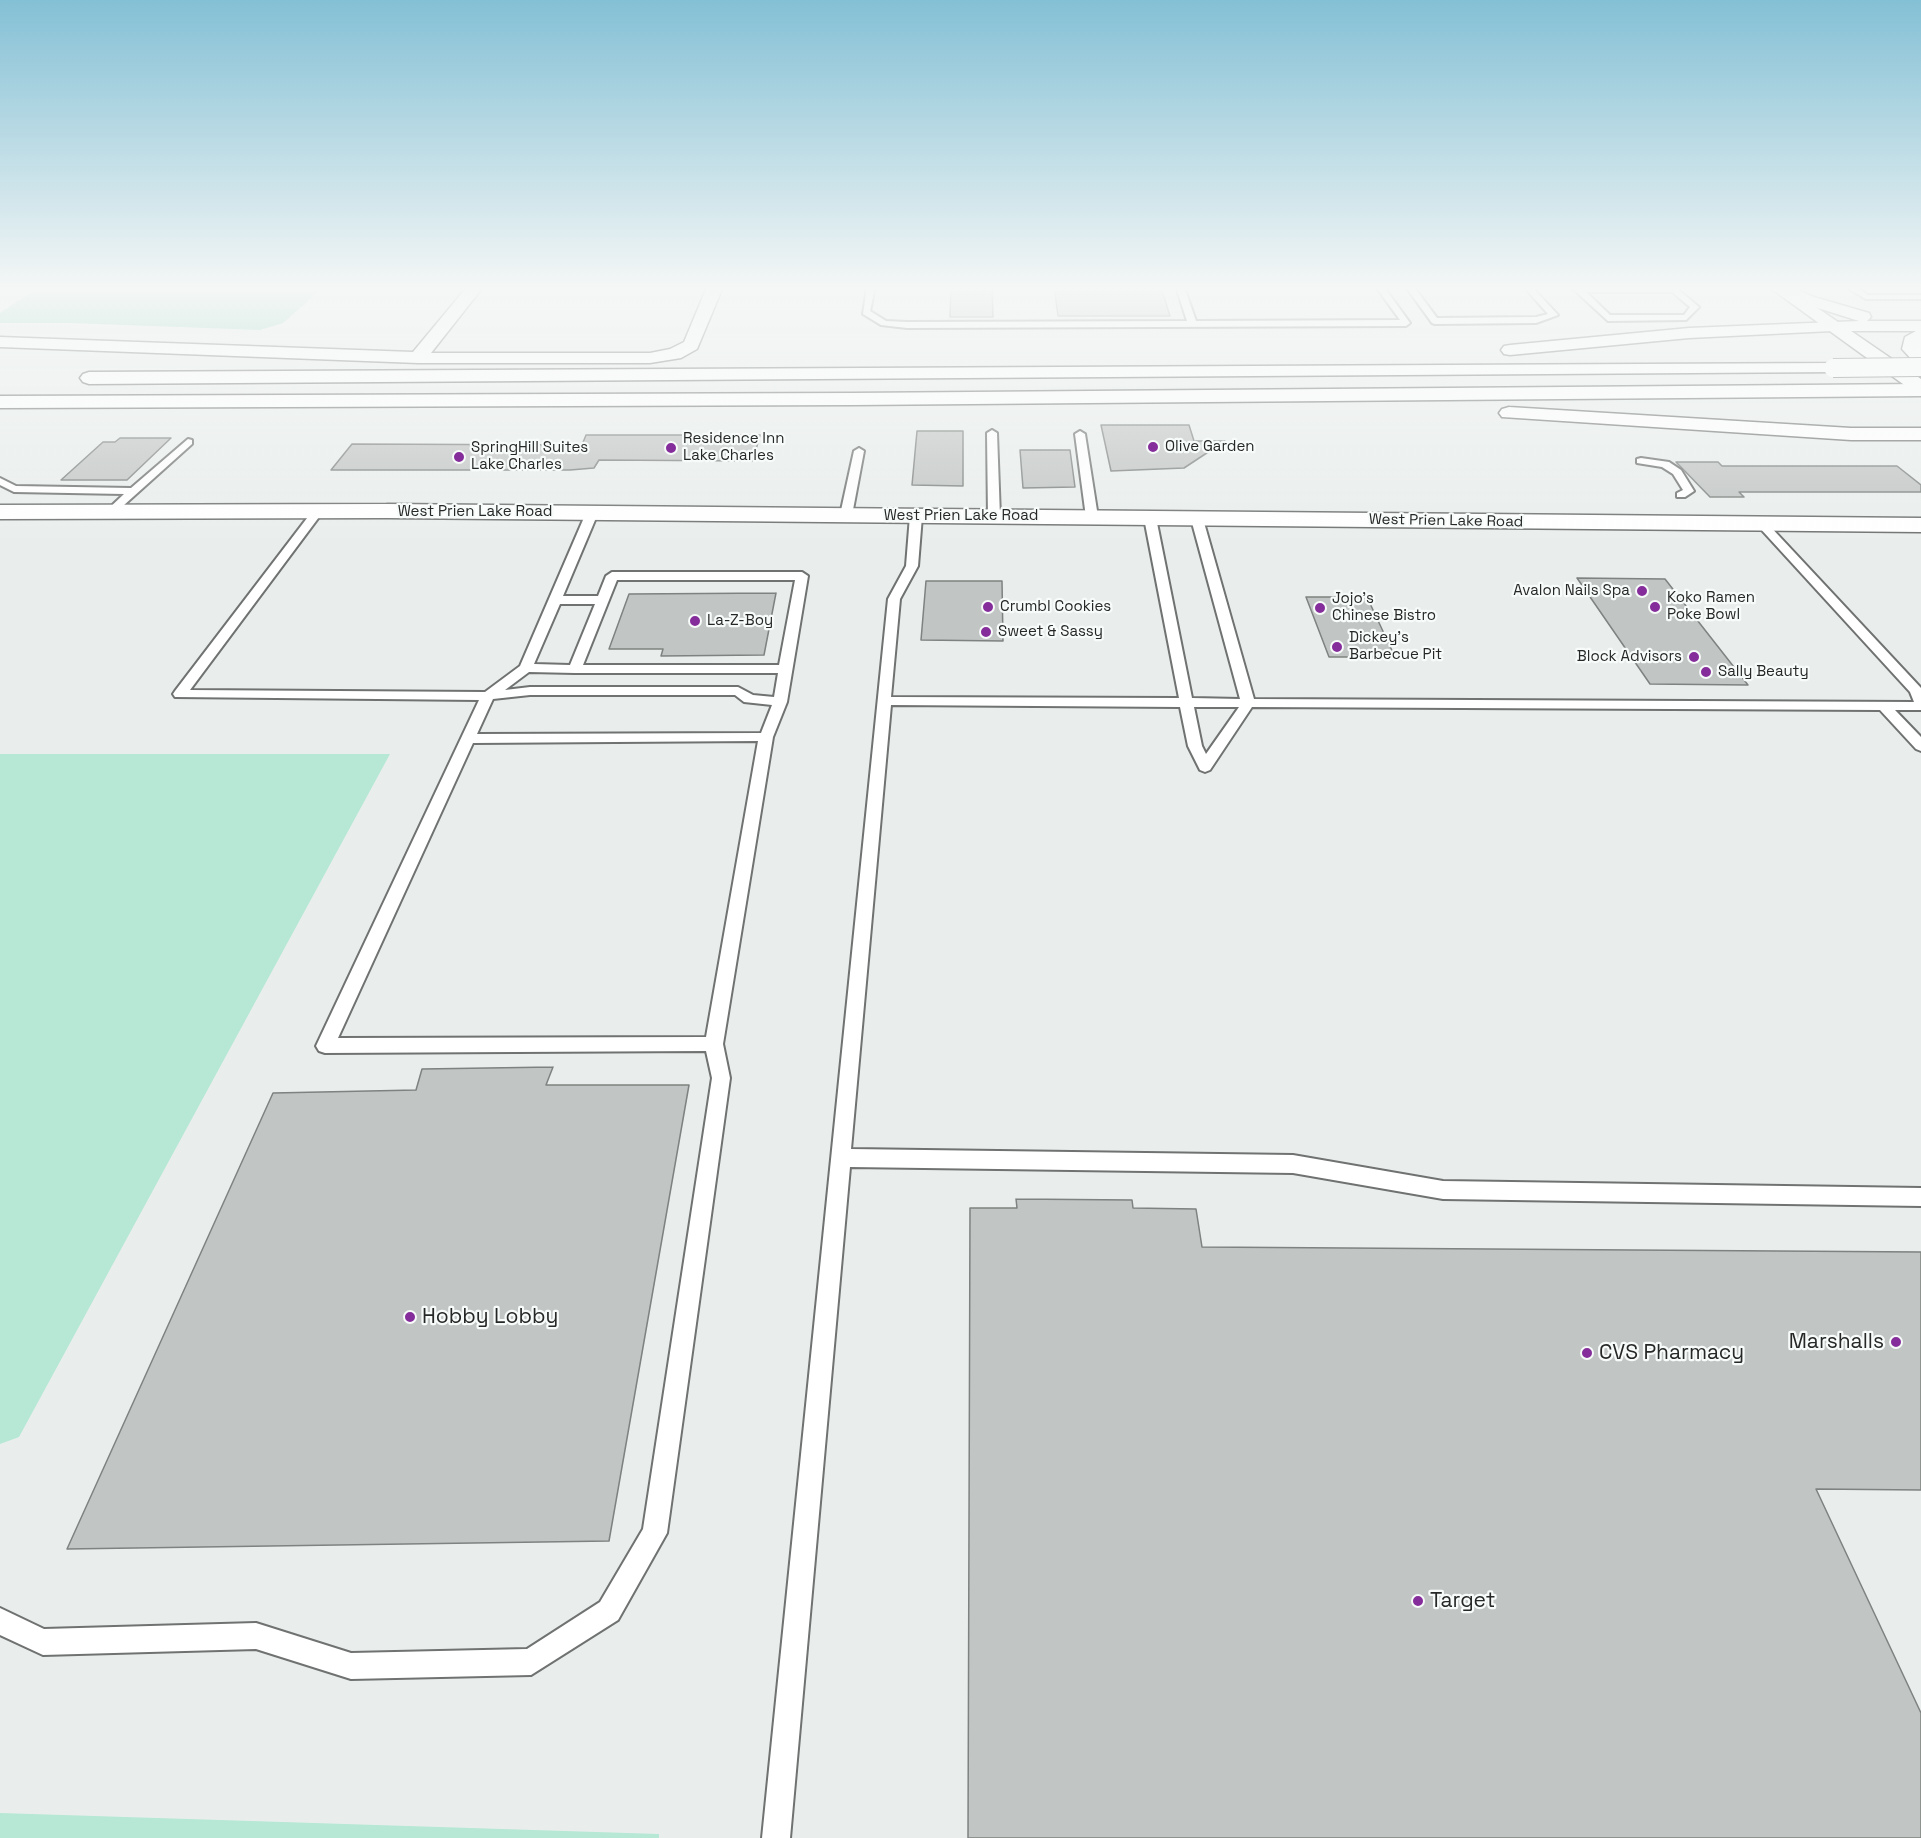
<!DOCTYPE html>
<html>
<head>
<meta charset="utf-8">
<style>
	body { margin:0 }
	canvas { display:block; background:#e9eeec }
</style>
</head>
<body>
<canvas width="1921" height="1838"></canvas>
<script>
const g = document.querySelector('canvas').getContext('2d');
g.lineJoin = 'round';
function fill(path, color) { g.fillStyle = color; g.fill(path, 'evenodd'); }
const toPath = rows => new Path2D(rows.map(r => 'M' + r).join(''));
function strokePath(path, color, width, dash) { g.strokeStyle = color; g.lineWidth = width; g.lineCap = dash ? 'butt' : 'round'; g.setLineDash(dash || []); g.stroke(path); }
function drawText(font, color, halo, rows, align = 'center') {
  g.font = font + ' "Space Grotesk",sans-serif'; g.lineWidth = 4.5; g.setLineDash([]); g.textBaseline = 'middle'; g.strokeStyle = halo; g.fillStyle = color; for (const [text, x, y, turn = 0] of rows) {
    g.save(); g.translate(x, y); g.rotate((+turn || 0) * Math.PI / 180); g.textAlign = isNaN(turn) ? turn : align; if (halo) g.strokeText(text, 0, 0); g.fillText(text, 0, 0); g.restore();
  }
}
fill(toPath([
	[0,754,390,754,19,1437,0,1444],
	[0,1813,659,1834,659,1838,0,1838]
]), '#b6e8d5');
fill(toPath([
	[39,287,324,287,283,323,260,330,71,323,0,323,0,313]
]), '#8ed2b9');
const building = toPath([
	[951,287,992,287,993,317,950,317,951,287],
	[1054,287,1161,287,1170,316,1058,316,1054,287],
	[1101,425,1189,425,1194,441,1225,441,1184,468,1111,471,1101,425],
	[917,431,963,431,963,486,912,485,917,431],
	[586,435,760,435,753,461,599,460,594,468,570,470,331,470,352,444,582,445,586,435],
	[120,438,171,438,127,480,61,480,103,442,115,442,120,438],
	[1020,450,1070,450,1075,487,1023,488,1020,450],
	[1676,462,1718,462,1722,466,1897,466,1921,485,1921,492,1739,492,1744,497,1710,497,1676,462],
	[1577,578,1665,579,1748,685,1650,684,1577,578],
	[926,581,1002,581,1003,641,921,640,926,581],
	[776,593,764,655,661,656,663,649,609,649,629,594,776,593],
	[1306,597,1367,597,1395,657,1329,657,1306,597],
	[553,1067,546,1085,689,1085,609,1541,67,1549,273,1093,416,1090,422,1069,553,1067],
	[1016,1199,1132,1200,1133,1208,1196,1209,1202,1247,1921,1252,1921,1490,1816,1489,1921,1713,1921,1838,968,1838,970,1208,1017,1208,1016,1199]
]);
fill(building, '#c1c5c3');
strokePath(building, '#7e8280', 1.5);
const lane = toPath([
	[867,287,875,287,870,311,886,321,907,322,1187,321,1176,287,1184,287,1196,321,1400,320,1376,287,1384,287,1410,323,1406,326,907,328,881,325,863,314,867,287],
	[1406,287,1414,287,1437,318,1536,317,1548,314,1524,287,1532,287,1558,315,1536,323,1435,324,1432,323,1406,287],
	[1571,287,1675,287,1699,307,1686,320,1608,321,1571,287],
	[1586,292,1672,292,1690,307,1684,315,1610,315,1586,292],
	[1846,287,1855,287,1868,295,1921,295,1921,299,1866,299,1846,287],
	[992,430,997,433,1000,517,994,520,988,517,987,433,992,430],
	[1080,431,1085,434,1098,517,1092,520,1086,517,1075,434,1080,431],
	[188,439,192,440,192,444,114,514,110,515,105,512,124,494,14,492,0,485,0,478,16,486,131,488,188,439],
	[859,448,864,451,852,515,846,518,840,515,854,451,859,448],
	[1641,458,1669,462,1681,470,1694,491,1685,497,1677,497,1677,493,1683,490,1673,474,1662,467,1637,463,1637,459,1641,458],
	[318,508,322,509,322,513,190,690,485,692,520,666,586,513,592,510,598,513,563,596,598,596,606,576,612,572,802,572,808,576,787,702,773,737,723,1044,730,1078,667,1533,618,1620,531,1675,351,1679,256,1649,43,1655,0,1635,0,1608,44,1629,256,1623,351,1653,527,1649,600,1602,643,1529,712,1078,706,1051,325,1053,319,1051,316,1046,479,700,175,697,173,694,175,691,314,509,318,508],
	[617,580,795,580,779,665,583,665,617,580],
	[560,604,595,604,570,665,534,664,560,604],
	[529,672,575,673,778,673,774,697,753,695,738,687,530,687,505,690,529,672],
	[530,695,735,695,744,702,772,705,761,733,477,734,493,699,530,695],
	[758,741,706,1037,338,1038,473,743,758,741],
	[916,513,922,516,918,566,900,599,891,697,1179,698,1144,518,1150,515,1156,518,1192,698,1240,699,1191,519,1197,516,1203,519,1254,699,1914,702,1910,692,1758,526,1758,522,1762,521,1766,522,1921,688,1921,710,1895,710,1921,737,1921,751,1916,749,1880,710,1252,707,1210,770,1205,772,1200,770,1188,746,1180,707,891,705,851,1149,1293,1155,1443,1181,1921,1188,1921,1206,1443,1199,1293,1173,850,1167,790,1838,762,1838,888,599,906,566,910,516,916,513],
	[1194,707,1239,707,1206,754,1202,746,1194,707]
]);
const street = toPath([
	[467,287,483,287,431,353,650,353,670,349,684,342,707,287,723,287,697,349,681,358,650,363,418,363,0,347,0,337,413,352,467,287]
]);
const secondary = toPath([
	[1769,287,1787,287,1921,379,1921,394,1914,392,1769,287],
	[387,504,1921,518,1921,532,387,518,0,519,0,505,387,504]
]);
const highway = toPath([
	[1770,287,1791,287,1814,297,1869,313,1871,317,1867,321,1921,321,1921,364,1915,363,1902,349,1905,337,1916,331,1832,331,1689,338,1510,355,1504,354,1501,350,1504,346,1510,345,1689,328,1859,321,1802,303,1772,290,1770,287],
	[1833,363,1839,364,1842,368,1839,372,89,384,83,382,80,378,83,374,89,372,1833,363],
	[1921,384,1921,396,853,405,0,408,0,396,853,393,1921,384],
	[1509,407,1851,428,1921,428,1921,440,1851,440,1502,417,1499,413,1502,409,1509,407]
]);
strokePath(lane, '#6f7271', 4);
strokePath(street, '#6f7271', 3);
strokePath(secondary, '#6f7271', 3);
strokePath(highway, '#6f7271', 3);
fill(lane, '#fff');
fill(street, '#fff');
fill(secondary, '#fff');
fill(highway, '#fff');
const highwayBridge = toPath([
	[1833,368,1921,367]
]);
strokePath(highwayBridge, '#6f7271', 20, []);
strokePath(highwayBridge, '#fff', 18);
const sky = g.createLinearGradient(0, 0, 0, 544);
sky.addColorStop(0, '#84c0d5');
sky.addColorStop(0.53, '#f5f7f6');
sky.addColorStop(1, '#f5f7f600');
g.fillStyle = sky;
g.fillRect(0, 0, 1921, 544);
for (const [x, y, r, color] of [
	[1153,447,6,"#852d9a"],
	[671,448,6,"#852d9a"],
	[459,457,6,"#852d9a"],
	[1642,591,6,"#852d9a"],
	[988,607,6,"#852d9a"],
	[1655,607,6,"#852d9a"],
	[1320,608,6,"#852d9a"],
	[695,621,6,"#852d9a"],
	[986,632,6,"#852d9a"],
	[1337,647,6,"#852d9a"],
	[1694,657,6,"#852d9a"],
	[1706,672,6,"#852d9a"],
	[410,1317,6,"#852d9a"],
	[1896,1342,6,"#852d9a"],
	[1587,1353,6,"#852d9a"],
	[1418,1601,6,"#852d9a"]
]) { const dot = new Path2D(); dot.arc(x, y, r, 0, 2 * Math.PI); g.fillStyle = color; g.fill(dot); strokePath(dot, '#f7fbf9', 2); }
drawText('15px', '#262727', '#f7fbf9', [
	["Residence Inn",683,439],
	["Lake Charles",683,456],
	["Olive Garden",1165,447],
	["SpringHill Suites",471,448],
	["Lake Charles",471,465],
	["Avalon Nails Spa",1630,591,"right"],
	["Koko Ramen",1667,598],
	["Poke Bowl",1667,615],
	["Jojo's",1332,599],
	["Chinese Bistro",1332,616],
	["Crumbl Cookies",1000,607],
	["La-Z-Boy",707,621],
	["Sweet & Sassy",998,632],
	["Dickey's",1349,638],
	["Barbecue Pit",1349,655],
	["Block Advisors",1682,657,"right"],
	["Sally Beauty",1718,672]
], 'left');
drawText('15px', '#262727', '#f7fbf9', [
	["West Prien Lake Road",475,512],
	["West Prien Lake Road",961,516],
	["West Prien Lake Road",1446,521,1]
]);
drawText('21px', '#262727', '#f7fbf9', [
	["Hobby Lobby",422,1317],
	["Marshalls",1884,1342,"right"],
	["CVS Pharmacy",1599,1353],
	["Target",1430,1601]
], 'left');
</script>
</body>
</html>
